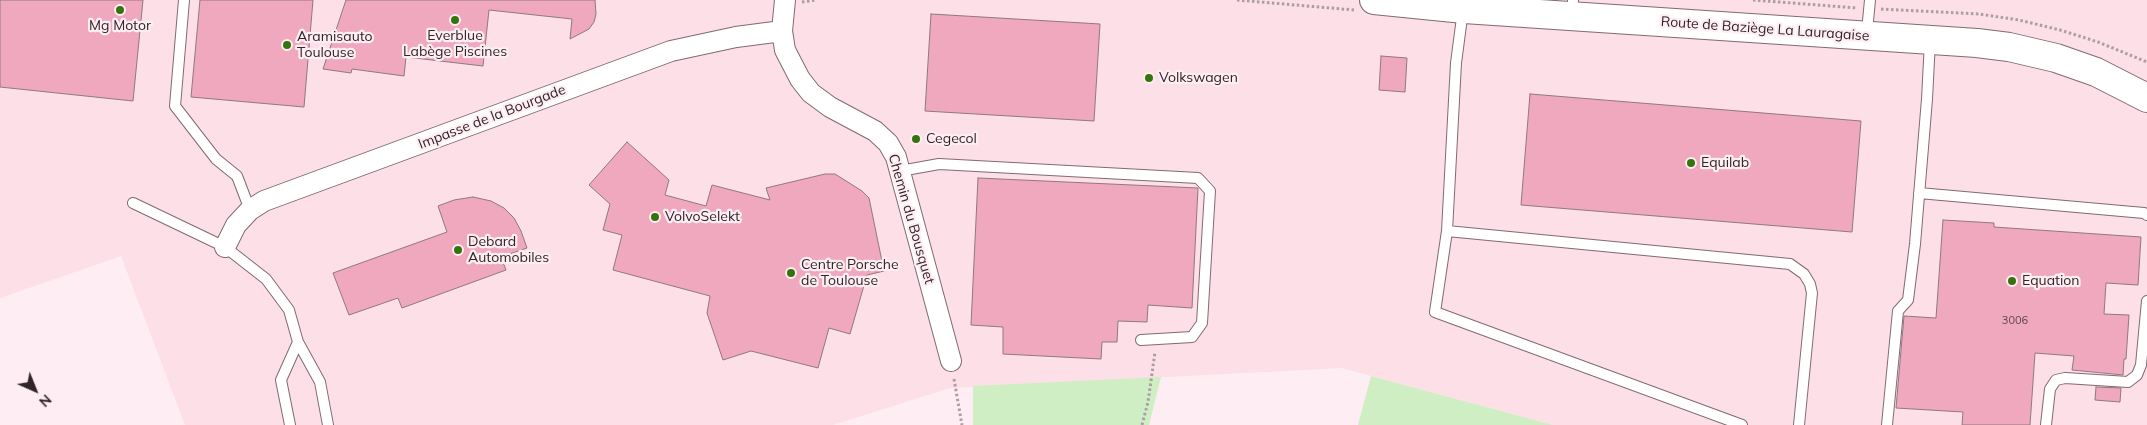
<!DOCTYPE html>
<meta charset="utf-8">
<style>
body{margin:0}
#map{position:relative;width:2147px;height:425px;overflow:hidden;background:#feedf2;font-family:Mulish,sans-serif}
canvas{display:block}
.north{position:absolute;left:10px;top:365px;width:50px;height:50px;-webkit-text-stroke:4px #feedf2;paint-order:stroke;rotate:136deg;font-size:14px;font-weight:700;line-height:20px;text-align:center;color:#2f2528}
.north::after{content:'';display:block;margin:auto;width:18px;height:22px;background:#2f2528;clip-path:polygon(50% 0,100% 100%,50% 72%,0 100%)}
</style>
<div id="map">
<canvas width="2147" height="425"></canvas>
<div class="north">N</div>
</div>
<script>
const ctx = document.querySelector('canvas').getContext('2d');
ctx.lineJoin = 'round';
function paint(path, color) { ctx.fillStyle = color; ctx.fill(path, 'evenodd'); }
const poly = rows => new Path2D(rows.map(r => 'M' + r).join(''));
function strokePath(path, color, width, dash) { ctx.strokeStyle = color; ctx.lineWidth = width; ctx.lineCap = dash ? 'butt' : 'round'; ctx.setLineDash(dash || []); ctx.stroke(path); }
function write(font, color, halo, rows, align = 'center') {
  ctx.font = font + ' Mulish,sans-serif'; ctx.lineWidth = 4.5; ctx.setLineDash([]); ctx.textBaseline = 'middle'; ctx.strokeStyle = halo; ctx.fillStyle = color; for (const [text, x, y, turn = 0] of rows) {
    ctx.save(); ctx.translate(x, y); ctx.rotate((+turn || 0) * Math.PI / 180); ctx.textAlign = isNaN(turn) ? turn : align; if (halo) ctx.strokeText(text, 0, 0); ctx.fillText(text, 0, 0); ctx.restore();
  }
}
const built = poly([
 [0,0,2147,0,2147,425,1553,425,1342,368,950,388,833,425,185,425,121,256,0,298]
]);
const green = poly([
 [1371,376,1553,425,1358,425],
 [1161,377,1149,425,973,425,973,386]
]);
const building = poly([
 [0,0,143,0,133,101,0,87,0,0],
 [200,0,313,0,304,107,191,97,200,0],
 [346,0,595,0,596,14,594,22,589,29,570,39,572,19,489,10,483,66,406,57,404,76,352,69,351,73,323,69,346,0],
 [931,14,1100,24,1094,121,925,111,931,14],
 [1381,56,1407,58,1405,92,1379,90,1381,56],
 [1530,94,1861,121,1852,232,1521,205,1530,94],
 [627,142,669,180,665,195,706,206,712,185,770,200,766,188,825,174,835,174,862,191,869,198,884,271,867,275,850,334,829,328,818,368,751,351,723,360,707,313,710,296,613,270,622,235,603,230,610,204,589,185,627,142],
 [978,178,1198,188,1192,308,1148,305,1147,322,1118,321,1117,342,1102,342,1101,359,1003,354,1003,327,971,325,978,178],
 [473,197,491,201,504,208,514,218,521,231,527,248,501,257,506,270,402,308,398,298,349,315,333,273,447,232,438,206,454,200,473,197],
 [1943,220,1994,223,1994,227,2141,237,2138,285,2106,283,2104,314,2129,315,2126,359,2124,359,2123,375,2072,370,2074,356,2035,353,2030,425,1962,425,1963,412,1896,408,1904,316,1936,318,1943,220],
 [2096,387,2121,388,2120,402,2095,400,2096,387]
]);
const path = poly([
 [1237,0,1354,10],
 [1753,0,1857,8],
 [802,2,816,0],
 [1881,9,1979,14,2019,20,2060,30,2098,42,2147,62],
 [954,379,962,425],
 [1142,425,1148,402,1155,352]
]);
const lane = poly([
 [184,0,175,106,216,159,237,176,250,210],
 [1573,1,1573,0],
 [1463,10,1456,63,1447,231,1435,312,1742,425],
 [1868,21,1870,0],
 [900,171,939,164,1198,178,1210,191,1202,323,1192,337,1141,340],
 [1919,193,2144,213,2147,215],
 [133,203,225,247,266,279,289,310,298,342,320,382,328,425],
 [1447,231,1790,264,1804,274,1810,284,1812,293,1799,425],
 [290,425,281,380,298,342],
 [1887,425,1898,311,1908,300,1915,244,1927,99,1930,41],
 [2046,425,2050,389,2056,380,2065,378,2128,382,2137,375,2141,365,2147,301]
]);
const street = poly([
 [785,0,782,31,785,50,800,79,811,93,830,107,875,131,888,143,896,157,951,361],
 [225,247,236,225,250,210,264,201,671,51,736,37,782,31]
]);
const secondary = poly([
 [1374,0,1464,9,1977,43,2009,47,2056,58,2096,72,2147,98]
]);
const markers = [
 [120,10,5,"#34730e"],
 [455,20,5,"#34730e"],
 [287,45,5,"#34730e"],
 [1149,78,5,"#34730e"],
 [916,139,5,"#34730e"],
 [1691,163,5,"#34730e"],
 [655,217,5,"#34730e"],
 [458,250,5,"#34730e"],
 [791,273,5,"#34730e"],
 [2012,281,5,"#34730e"]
];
const numberNames = [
 ["3006",2015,321]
];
const poiNames = [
 ["Mg Motor",120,26,"center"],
 ["Everblue",455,36,"center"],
 ["Labège Piscines",455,52,"center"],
 ["Aramisauto",297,37],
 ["Toulouse",297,53],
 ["Volkswagen",1159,78],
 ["Cegecol",926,139],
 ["Equilab",1701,163],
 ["VolvoSelekt",665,217],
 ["Debard",468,242],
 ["Automobiles",468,258],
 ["Centre Porsche",801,265],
 ["de Toulouse",801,281],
 ["Equation",2022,281]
];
const streetNames = [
 ["Route de Baziège La Lauragaise",1765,29,4],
 ["Impasse de la Bourgade",492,117,-21],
 ["Chemin du Bousquet",911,219,74]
];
paint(built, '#fcdfe7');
paint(green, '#cfeec4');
paint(building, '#efa8bd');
strokePath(building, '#917980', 1);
strokePath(lane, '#826a71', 12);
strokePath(street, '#826a71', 22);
strokePath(secondary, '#826a71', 30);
strokePath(path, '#ac9ea2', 3, [2.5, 2.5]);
strokePath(lane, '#fff', 10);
strokePath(street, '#fff', 20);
strokePath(secondary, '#fff', 28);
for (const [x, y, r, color] of markers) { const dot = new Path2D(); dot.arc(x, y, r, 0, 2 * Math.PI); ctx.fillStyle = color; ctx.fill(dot); strokePath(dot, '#feedf2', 2); }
write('11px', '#5f464d', null, numberNames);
write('14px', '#2f2528', '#feedf2', poiNames, 'left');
write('14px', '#2f2528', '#feedf2', streetNames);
</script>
